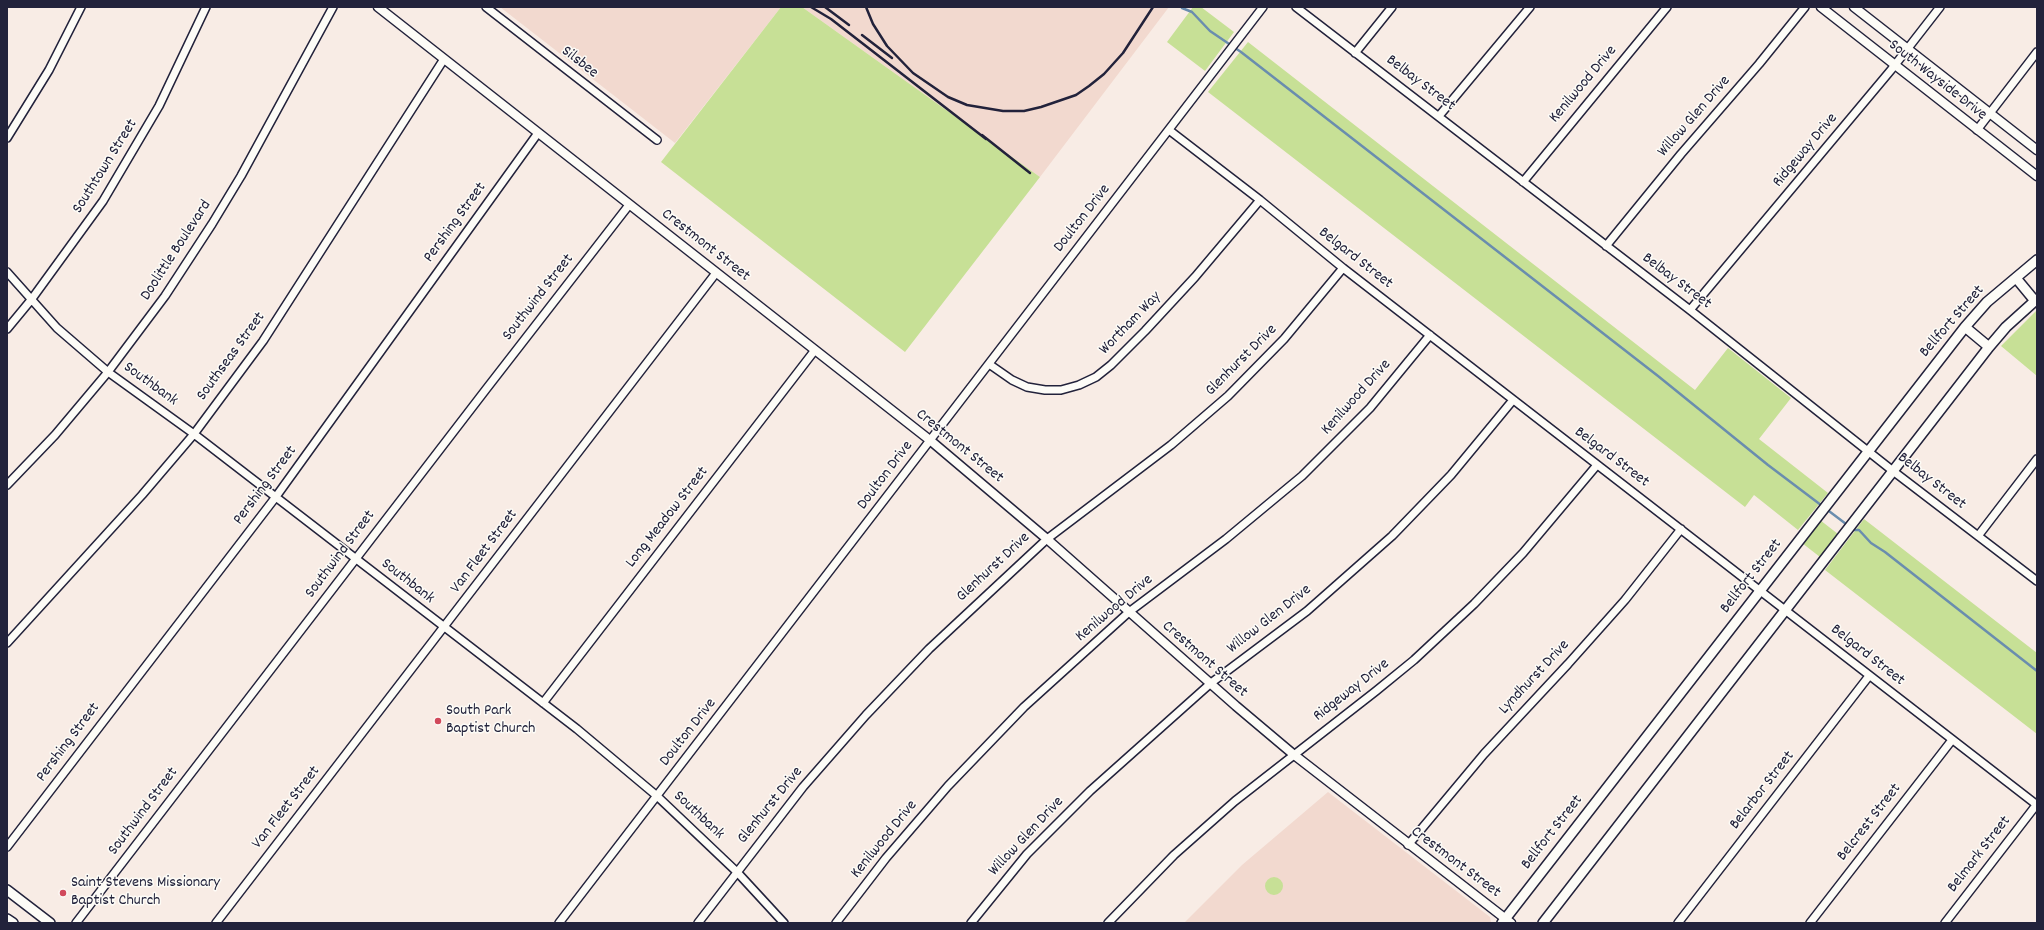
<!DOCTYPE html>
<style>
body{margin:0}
#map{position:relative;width:2044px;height:930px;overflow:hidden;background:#f8ece5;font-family:Dekko,sans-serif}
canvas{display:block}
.frame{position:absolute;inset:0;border:8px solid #22223b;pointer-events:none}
</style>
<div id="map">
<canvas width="2044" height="930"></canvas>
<div class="frame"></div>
</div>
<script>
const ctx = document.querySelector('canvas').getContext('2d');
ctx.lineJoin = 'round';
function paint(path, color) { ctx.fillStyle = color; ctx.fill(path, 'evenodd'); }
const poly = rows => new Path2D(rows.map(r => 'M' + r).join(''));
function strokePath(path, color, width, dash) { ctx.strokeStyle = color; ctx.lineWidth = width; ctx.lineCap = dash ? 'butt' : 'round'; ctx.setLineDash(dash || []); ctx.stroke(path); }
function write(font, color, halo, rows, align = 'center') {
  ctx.font = font + ' Dekko,sans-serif'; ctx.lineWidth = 3; ctx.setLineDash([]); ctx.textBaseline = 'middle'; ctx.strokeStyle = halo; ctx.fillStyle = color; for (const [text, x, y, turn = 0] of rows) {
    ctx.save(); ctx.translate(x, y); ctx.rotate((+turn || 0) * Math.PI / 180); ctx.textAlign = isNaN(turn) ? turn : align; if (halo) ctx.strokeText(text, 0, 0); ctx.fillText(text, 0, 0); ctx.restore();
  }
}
const built = poly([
 [500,7,781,7,675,143],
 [802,7,1169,7,1040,177],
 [1328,792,1490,917,1491,923,1184,923,1242,865]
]);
const green = poly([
 [781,7,802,7,1040,177,905,352,661,162],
 [1193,7,1201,7,1234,32,1205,71,1167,42],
 [1248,42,1695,390,1728,348,1791,398,1759,439,1828,493,1798,530,1754,495,1745,507,1208,92],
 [2037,310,2037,376,2001,346],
 [1864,519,2037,653,2037,734,1825,570],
 [1820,520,1838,534,1820,557,1802,543],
 '1265 886a9 9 0 1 1 18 0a9 9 0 1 1-18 0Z'
]);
const stream = poly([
 [1182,8,1192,12,1210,31,1241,52,1658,376,1768,465,1854,530,1859,530,1871,543,1885,552,2037,671]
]);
const minor = poly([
 [486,7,657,140],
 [1296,7,1690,310,1893,471,2037,581],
 [1355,53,1392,7],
 [1439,116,1530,7],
 [1169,130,1260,200,1343,268,2037,805],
 [1977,130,2037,52],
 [7,138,49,70,81,7],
 [1523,182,1667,7],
 [1606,246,1681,154,1759,64,1805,7],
 [7,272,57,328,108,372,194,434,577,729,657,796,737,872,784,923],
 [1690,310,1891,70,1940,7],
 [7,329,31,300,103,201,159,106,206,7],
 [989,364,1012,380,1027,387,1045,390,1061,390,1079,385,1096,377,1111,365,1145,331,1195,277,1260,200],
 [7,485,55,435,108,372,165,296,212,224,241,176,333,7],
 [1978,536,2037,459],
 [7,643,142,495,194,434,263,341,444,59],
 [543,703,815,350],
 [1408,845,1484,754,1568,664,1625,600,1681,529],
 [7,847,275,498,538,133],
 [76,923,487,388,629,205],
 [216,923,716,273],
 [559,923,1263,7],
 [698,923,803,787,866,715,929,649,1047,539,1171,445,1228,396,1284,339,1343,268],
 [836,923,886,858,948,786,1024,707,1129,612,1226,539,1302,476,1370,408,1430,335],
 [971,923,1027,854,1090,791,1211,683,1307,611,1392,536,1451,475,1513,400],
 [1108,923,1174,855,1235,801,1376,691,1414,660,1474,604,1523,553,1597,465],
 [1678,923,1869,676],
 [1810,923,1952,740],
 [1945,923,2037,804]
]);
const tertiary = poly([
 [378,7,931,441,1047,539,1236,706,1293,754,1511,923],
 [1821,7,2037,176],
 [1854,7,2037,150]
]);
const secondary = poly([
 [2016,278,2035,301],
 [1965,327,1989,347],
 [7,890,50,923],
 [7,919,13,923],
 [1502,923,1965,327,1987,302,2037,260],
 [1543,923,1989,347,2006,327,2037,299]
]);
const rail = poly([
 [811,7,831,19,986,139],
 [825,7,849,25],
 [866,7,873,24,887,46,913,73,948,97,967,105,1003,111,1024,111,1041,107,1076,95,1089,86,1104,74,1123,53,1153,7],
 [862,35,892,58],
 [982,135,1030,173]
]);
const markers = [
 [438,721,4,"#d1495b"],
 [63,893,4,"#d1495b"]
];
const streetNames = [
 ["Silsbee",579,63,38],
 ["South Wayside Drive",1937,81,38],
 ["Belbay Street",1420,84,37],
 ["Kenilwood Drive",1584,85,-50],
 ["Willow Glen Drive",1695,117,-49],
 ["Ridgeway Drive",1806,151,-50],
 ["Southtown Street",106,167,-58],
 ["Doulton Drive",1083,219,-52],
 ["Pershing Street",456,223,-54],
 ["Crestmont Street",705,246,38],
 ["Doolittle Boulevard",177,251,-57],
 ["Belgard Street",1355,259,38],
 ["Belbay Street",1676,282,37],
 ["Southwind Street",539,298,-52],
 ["Bellfort Street",1953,322,-49],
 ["Wortham Way",1131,324,-46],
 ["Southseas Street",232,357,-54],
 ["Glenhurst Drive",1242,361,-45],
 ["Southbank",150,385,36],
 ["Kenilwood Drive",1357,398,-48],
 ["Crestmont Street",959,447,39],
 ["Belgard Street",1611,458,37],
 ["Doulton Drive",886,476,-53],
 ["Belbay Street",1931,482,38],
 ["Pershing Street",266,486,-53],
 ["Long Meadow Street",668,518,-52],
 ["Van Fleet Street",485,552,-53],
 ["Southwind Street",341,555,-53],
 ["Glenhurst Drive",994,568,-43],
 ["Bellfort Street",1752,577,-52],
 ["Southbank",407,582,38],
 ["Kenilwood Drive",1115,609,-40],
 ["Willow Glen Drive",1270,620,-38],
 ["Belgard Street",1867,656,38],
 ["Crestmont Street",1204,660,41],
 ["Lyndhurst Drive",1535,678,-47],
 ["Ridgeway Drive",1352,691,-38],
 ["Doulton Drive",689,733,-52],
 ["Pershing Street",69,743,-53],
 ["Belarbor Street",1763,791,-52],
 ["Glenhurst Drive",771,806,-51],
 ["Van Fleet Street",287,808,-52],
 ["Southwind Street",144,812,-53],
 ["Southbank",698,816,43],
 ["Belcrest Street",1870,823,-52],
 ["Bellfort Street",1553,833,-52],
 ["Willow Glen Drive",1027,837,-47],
 ["Kenilwood Drive",885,840,-51],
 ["Belmark Street",1980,855,-52],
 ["Crestmont Street",1455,863,37]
];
const poiNames = [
 ["South Park",446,712],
 ["Baptist Church",446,730],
 ["Saint Stevens Missionary",71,884],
 ["Baptist Church",71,902]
];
paint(built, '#f2d9cf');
paint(green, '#c7e096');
strokePath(stream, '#6a8dae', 2.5);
strokePath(minor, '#22223b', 10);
strokePath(tertiary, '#22223b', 11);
strokePath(secondary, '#22223b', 12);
strokePath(minor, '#fdfcf7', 7);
strokePath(tertiary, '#fdfcf7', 8);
strokePath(secondary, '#fdfcf7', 9);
strokePath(rail, '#22223b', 2.5);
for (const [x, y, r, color] of markers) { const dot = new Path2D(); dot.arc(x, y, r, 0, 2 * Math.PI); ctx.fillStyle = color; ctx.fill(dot); strokePath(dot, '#fdfcf7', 1.5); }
write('16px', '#22223b', '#fdfcf7', streetNames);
write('16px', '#22223b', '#fdfcf7', poiNames, 'left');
</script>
